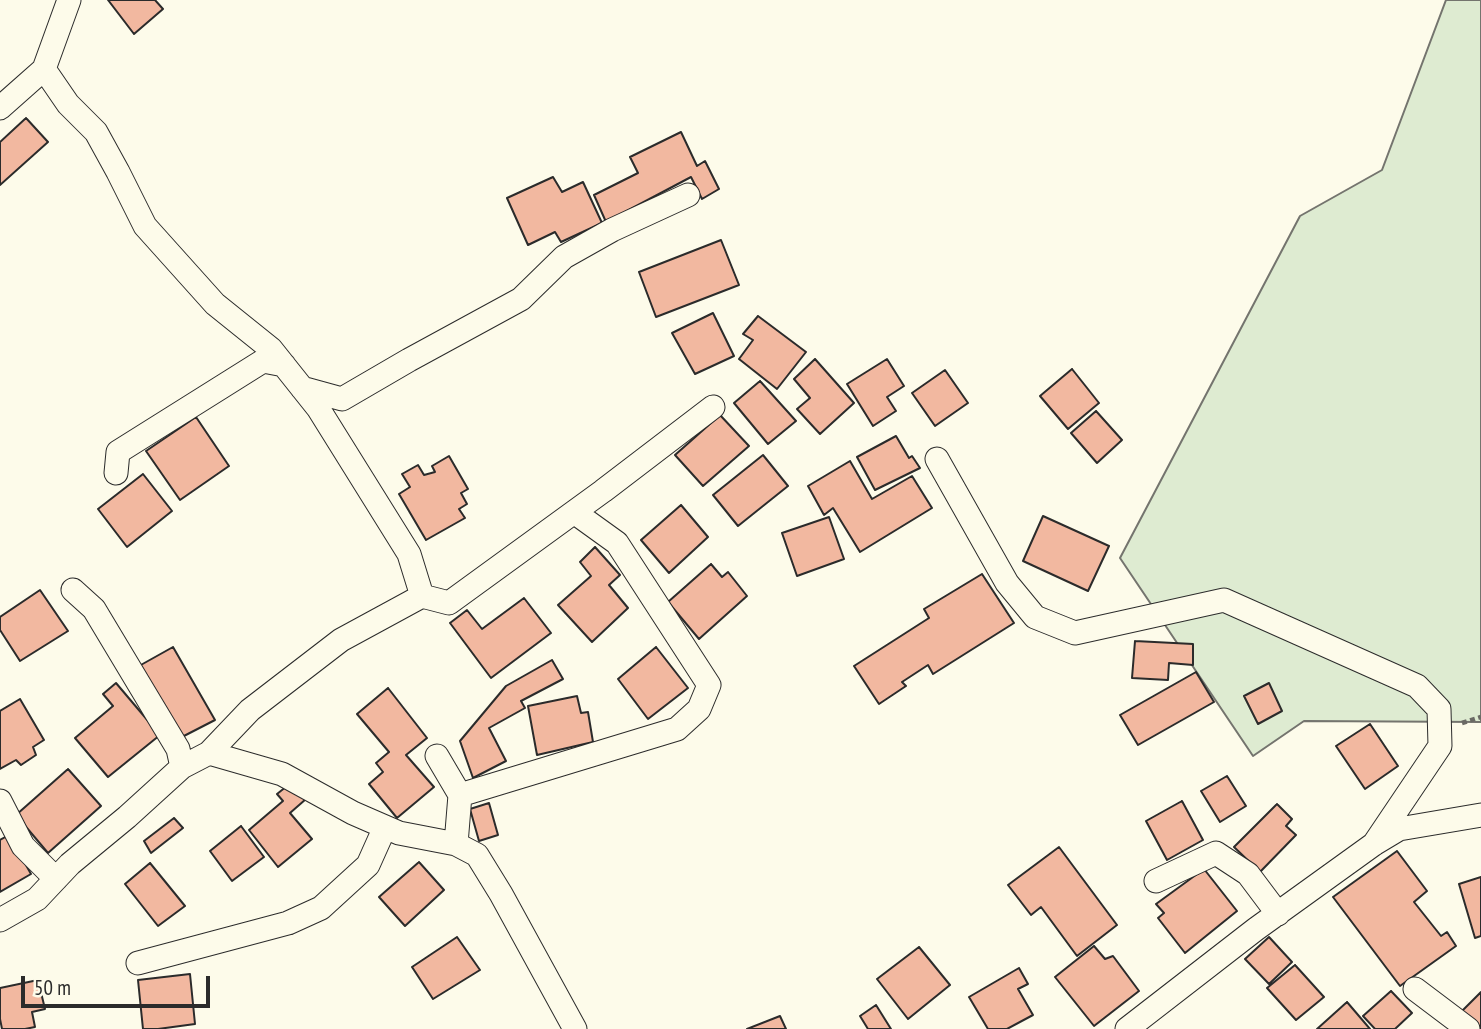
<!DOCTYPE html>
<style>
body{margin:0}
#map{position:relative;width:1481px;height:1029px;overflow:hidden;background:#fdfbea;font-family:"PT Sans Narrow",sans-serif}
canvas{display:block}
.scale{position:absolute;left:21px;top:976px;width:189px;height:32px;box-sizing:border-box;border:4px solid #2b2b2b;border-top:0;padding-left:9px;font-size:21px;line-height:24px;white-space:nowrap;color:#2b2b2b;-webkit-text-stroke:5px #fdfbea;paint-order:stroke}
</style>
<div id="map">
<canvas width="1481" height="1029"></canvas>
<div class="scale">50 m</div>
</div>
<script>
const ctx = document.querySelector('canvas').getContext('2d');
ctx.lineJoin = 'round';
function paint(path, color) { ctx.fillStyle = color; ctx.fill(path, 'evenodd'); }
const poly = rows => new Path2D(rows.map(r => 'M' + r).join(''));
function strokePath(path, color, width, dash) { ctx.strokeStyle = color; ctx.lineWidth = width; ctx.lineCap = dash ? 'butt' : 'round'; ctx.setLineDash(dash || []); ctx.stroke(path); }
const green = poly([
 [1446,0,1481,0,1481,722,1304,721,1253,756,1120,558,1300,216,1382,170,1446,0]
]);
const building = poly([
 [108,0,155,0,163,9,134,34,108,0],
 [26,118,48,142,0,185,0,142,26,118],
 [681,132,697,166,705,161,719,189,702,199,691,177,606,222,594,195,638,173,630,157,681,132],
 [553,177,562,192,583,182,602,223,561,242,555,232,528,245,507,198,553,177],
 [721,240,739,285,656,317,639,272,721,240],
 [713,313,734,356,695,374,672,333,713,313],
 [758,316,806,352,777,389,739,359,753,340,743,334,758,316],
 [815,359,854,403,820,434,797,409,810,398,794,379,815,359],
 [887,359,904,386,887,397,896,411,873,426,847,384,887,359],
 [1072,369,1099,403,1068,429,1040,396,1072,369],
 [945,370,968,403,935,426,912,393,945,370],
 [760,381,796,421,768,444,734,403,760,381],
 [1096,411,1122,440,1097,463,1071,433,1096,411],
 [720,415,749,446,703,486,675,455,720,415],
 [196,417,229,466,180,500,146,451,196,417],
 [896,436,909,458,912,456,920,468,875,490,857,457,896,436],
 [763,455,788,486,738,526,713,495,763,455],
 [449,456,468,489,461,493,467,504,459,509,465,518,426,540,399,494,410,487,402,474,418,465,424,475,435,472,432,466,449,456],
 [850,461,872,499,912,476,932,508,860,552,833,508,824,515,808,486,850,461],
 [143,474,172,511,127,547,98,509,143,474],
 [681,505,708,537,669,573,641,540,681,505],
 [1043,516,1109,546,1088,591,1023,561,1043,516],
 [829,517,844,559,797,576,782,533,829,517],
 [595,547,620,575,609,585,628,608,592,642,558,605,591,576,580,562,595,547],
 [711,564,722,577,728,572,747,596,699,639,668,602,711,564],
 [982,574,1014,623,933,674,928,665,902,682,906,686,879,704,854,666,929,618,924,609,982,574],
 [40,590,68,631,20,661,0,630,0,617,40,590],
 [524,598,551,633,491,678,450,623,467,610,482,629,524,598],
 [1135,641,1193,644,1193,665,1169,663,1168,680,1132,678,1135,641],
 [173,647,215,720,180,738,139,666,173,647],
 [656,647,688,688,648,719,618,679,656,647],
 [552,660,563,679,521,701,525,708,489,728,506,761,473,778,460,741,506,686,552,660],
 [1196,672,1214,702,1138,745,1120,715,1196,672],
 [116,683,160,735,108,777,75,738,113,706,103,694,116,683],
 [1269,683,1282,711,1258,724,1244,696,1269,683],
 [388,688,427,738,406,755,434,787,397,818,369,784,383,772,376,763,389,752,357,714,388,688],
 [577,696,581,713,588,712,593,742,537,755,528,706,577,696],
 [20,699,44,740,33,747,36,755,21,765,16,760,0,769,0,711,20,699],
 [1370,724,1398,766,1365,789,1336,746,1370,724],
 [68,769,101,806,48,853,16,815,68,769],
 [1227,776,1246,806,1220,822,1201,791,1227,776],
 [292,782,306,799,290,813,312,839,278,867,249,830,283,801,277,794,292,782],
 [1182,801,1203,840,1167,860,1146,821,1182,801],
 [489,803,498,835,479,841,470,809,489,803],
 [1277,804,1292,819,1286,826,1296,835,1260,872,1234,847,1277,804],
 [174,818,183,828,151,853,144,841,174,818],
 [241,826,264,857,232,881,210,851,241,826],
 [9,835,31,874,0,892,0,840,9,835],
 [1059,847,1117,925,1077,956,1041,907,1031,915,1008,885,1059,847],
 [1397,851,1427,891,1414,902,1441,936,1447,932,1456,946,1400,986,1333,897,1397,851],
 [419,862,444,890,405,926,379,897,419,862],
 [150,863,185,906,158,926,125,884,150,863],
 [1204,869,1237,911,1185,953,1158,918,1164,913,1156,904,1204,869],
 [1481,877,1481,936,1475,938,1459,884,1481,877],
 [457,937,480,970,433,999,412,967,457,937],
 [1269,937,1292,962,1269,984,1245,959,1269,937],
 [1094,946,1105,959,1113,956,1139,991,1094,1026,1055,977,1094,946],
 [919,947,950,985,908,1019,877,979,919,947],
 [1295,965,1324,997,1296,1020,1267,988,1295,965],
 [1019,968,1028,984,1018,989,1033,1015,1007,1029,988,1029,969,997,1019,968],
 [190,974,195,1024,158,1029,143,1029,138,980,190,974],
 [38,980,45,1009,32,1012,35,1027,25,1029,2,1029,0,1019,0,988,38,980],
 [1391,991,1412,1013,1395,1029,1375,1029,1363,1016,1391,991],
 [1481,992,1481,1029,1479,1029,1462,1011,1481,992],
 [1347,1002,1370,1029,1317,1029,1347,1002],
 [876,1005,891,1029,868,1029,860,1016,876,1005],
 [780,1016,786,1029,747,1029,780,1016]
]);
const path = poly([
 [1462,723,1481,717]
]);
const street = poly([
 [44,69,68,104,96,132,118,172,145,226,215,304,271,349,318,408,409,554,422,596],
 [0,108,44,69,69,0],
 [302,388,342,399,409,360,521,299,564,257,612,230,688,195],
 [937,459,1007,583,1035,617,1075,633,1224,600,1417,686,1439,709,1440,746,1374,844],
 [116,473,118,452,263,361,284,365],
 [73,590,94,609,178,749,182,767],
 [209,753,250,710,341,640,422,596,449,603,603,491,713,407],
 [437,756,460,795,456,844],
 [460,795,677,729,699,709,709,685,617,543,574,512],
 [0,801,23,846,56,879],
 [1156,881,1216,853,1248,874,1278,914],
 [0,920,37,899,70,864,127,817,182,767,209,753,282,774,353,813,399,833,456,844,477,855,501,894,575,1029],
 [138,963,288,923,321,908,368,865,385,827],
 [1415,989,1468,1029],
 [1127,1029,1256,929,1374,844,1399,829,1481,815]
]);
paint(green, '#deebd1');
strokePath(green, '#74746e', 2);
paint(building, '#f2b8a0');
strokePath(building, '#2b2b2b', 2);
strokePath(street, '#2b2b2b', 25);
strokePath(path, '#6a6964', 4.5, [5, 3.5]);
strokePath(street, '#fdfbea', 23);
</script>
